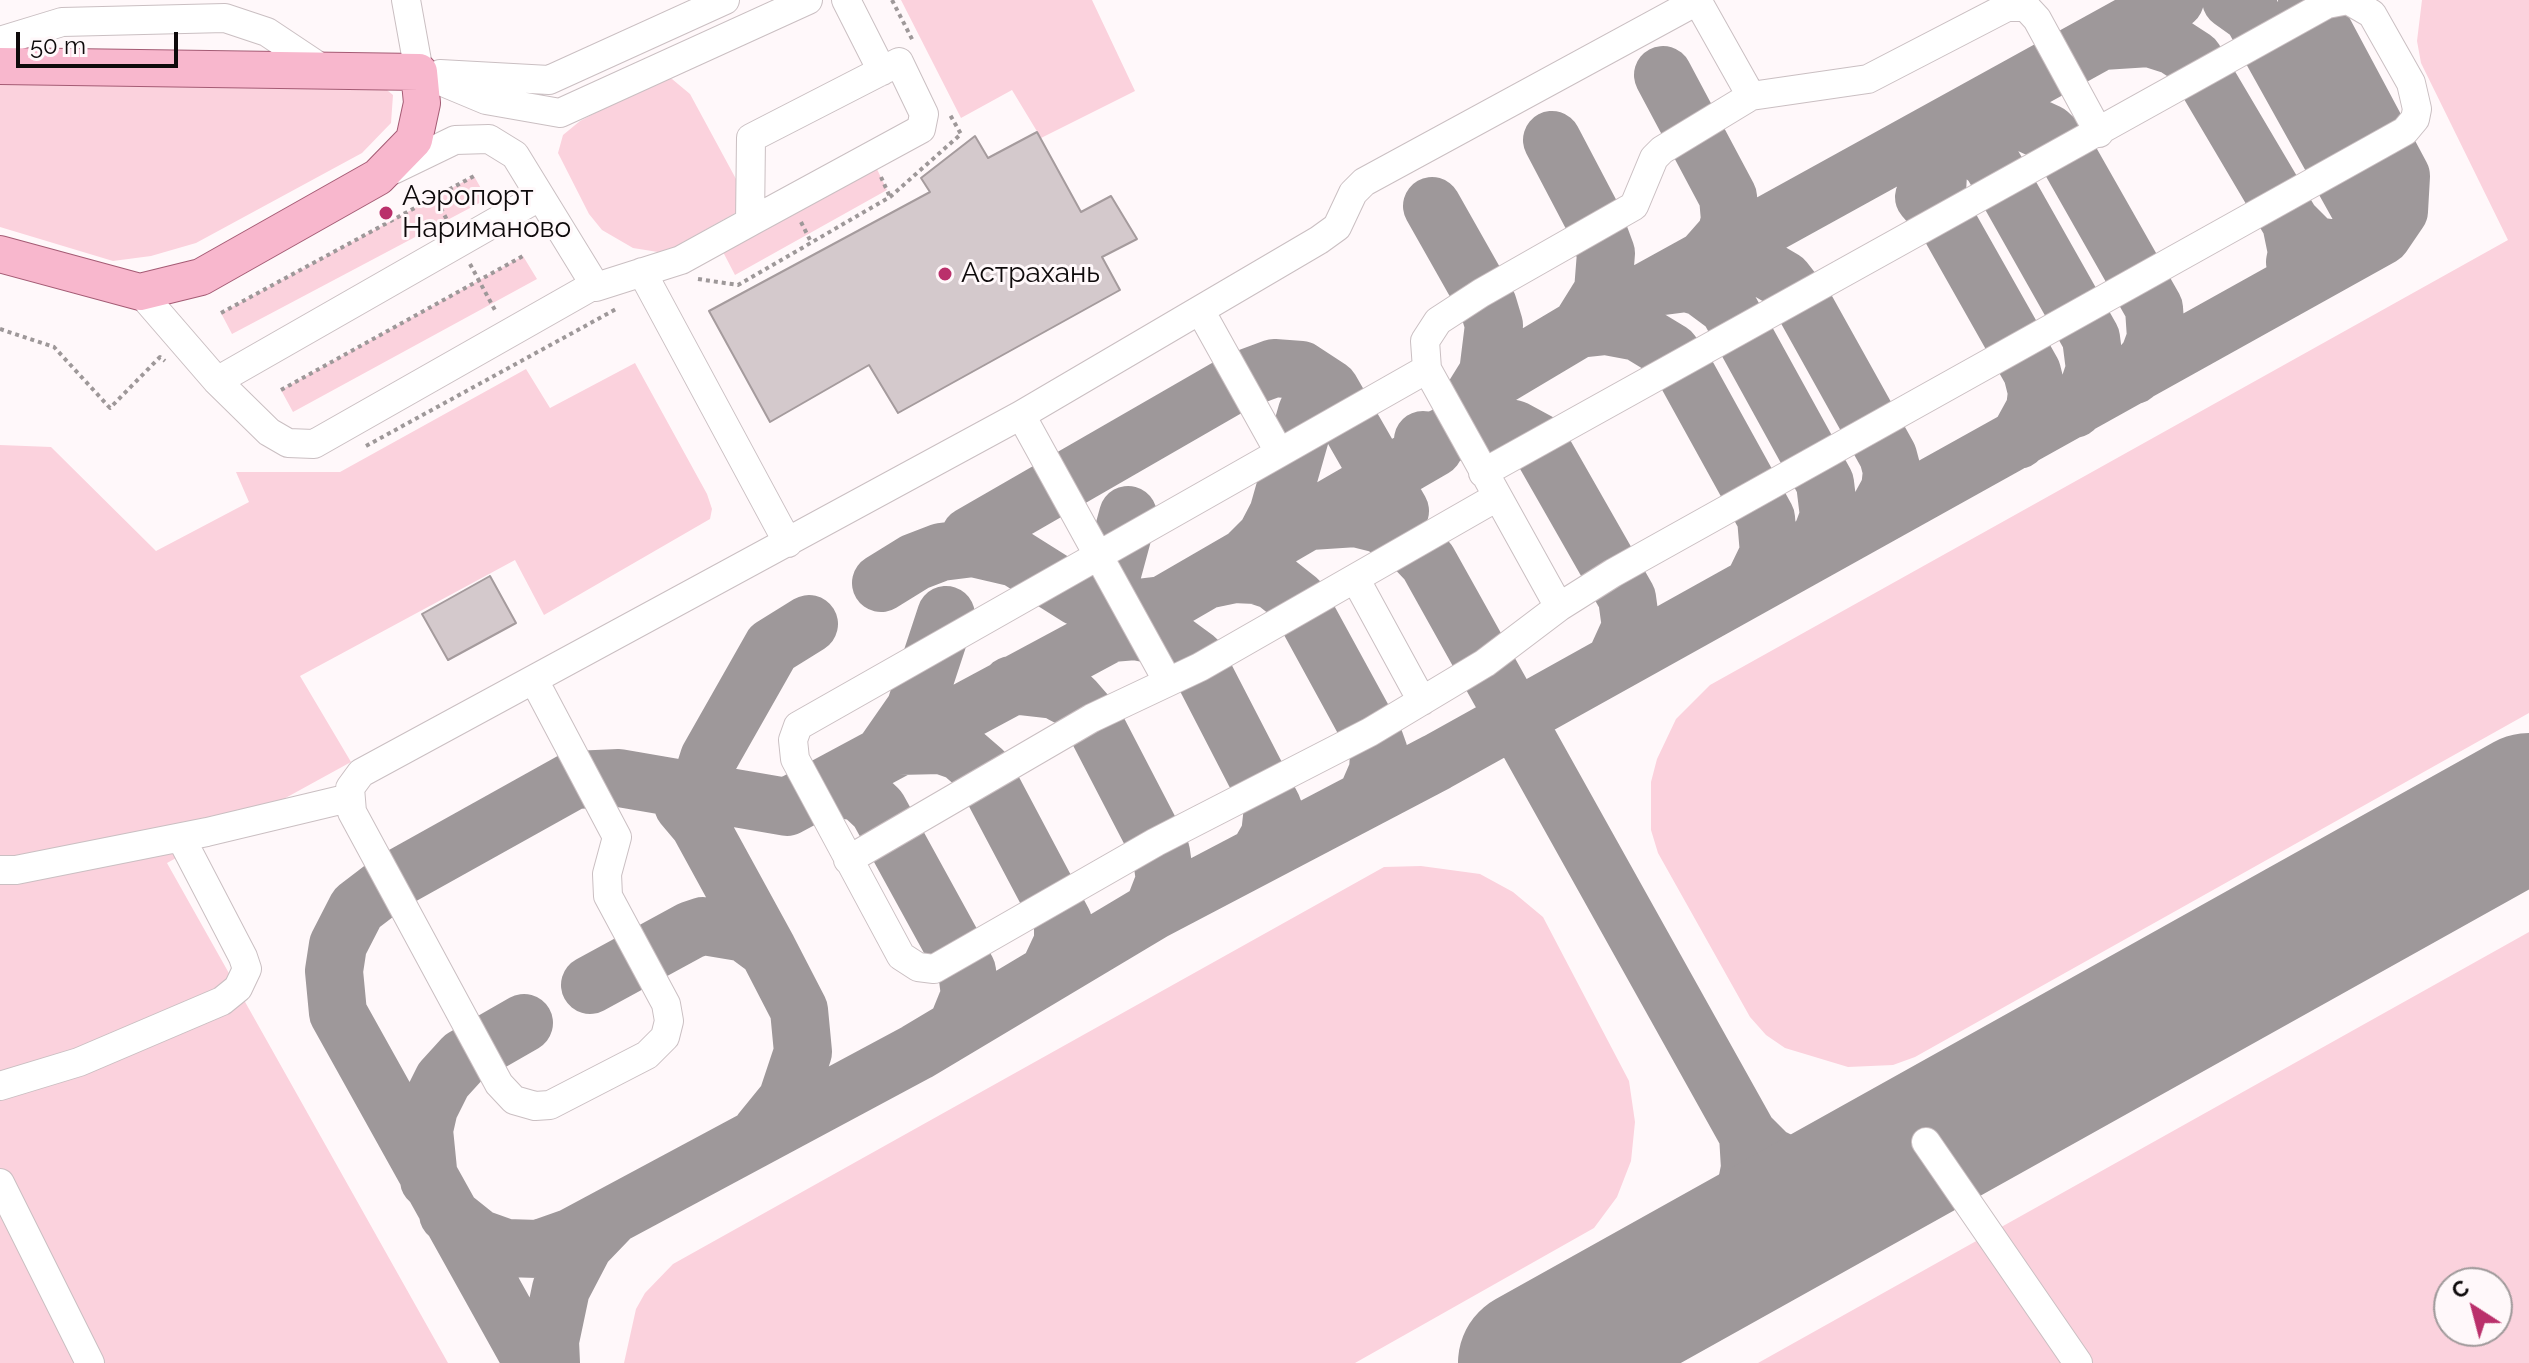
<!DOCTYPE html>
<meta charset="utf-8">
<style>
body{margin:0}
#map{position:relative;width:2529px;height:1363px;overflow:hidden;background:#fff8fa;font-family:Raleway,sans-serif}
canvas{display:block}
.north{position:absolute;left:2433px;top:1267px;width:80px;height:80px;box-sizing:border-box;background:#fff8fa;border:2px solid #9f999a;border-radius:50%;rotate:324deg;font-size:22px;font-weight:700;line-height:32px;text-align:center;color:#0e0a0b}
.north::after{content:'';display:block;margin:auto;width:28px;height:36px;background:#ba306b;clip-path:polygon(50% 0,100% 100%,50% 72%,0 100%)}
.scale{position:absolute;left:16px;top:32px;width:162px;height:36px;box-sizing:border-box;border:4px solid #0e0a0b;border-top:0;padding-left:10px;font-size:24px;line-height:28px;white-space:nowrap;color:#0e0a0b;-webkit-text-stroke:6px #fff8fa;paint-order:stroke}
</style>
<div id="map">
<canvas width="2529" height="1363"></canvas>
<div class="north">С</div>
<div class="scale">50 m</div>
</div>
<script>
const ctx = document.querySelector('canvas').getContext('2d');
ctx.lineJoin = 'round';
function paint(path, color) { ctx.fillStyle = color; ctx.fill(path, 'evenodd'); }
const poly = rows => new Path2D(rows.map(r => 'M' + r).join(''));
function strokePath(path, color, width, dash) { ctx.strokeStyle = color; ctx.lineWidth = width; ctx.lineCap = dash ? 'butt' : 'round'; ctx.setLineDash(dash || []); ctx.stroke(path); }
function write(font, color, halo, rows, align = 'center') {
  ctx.font = font + ' Raleway,sans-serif'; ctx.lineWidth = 6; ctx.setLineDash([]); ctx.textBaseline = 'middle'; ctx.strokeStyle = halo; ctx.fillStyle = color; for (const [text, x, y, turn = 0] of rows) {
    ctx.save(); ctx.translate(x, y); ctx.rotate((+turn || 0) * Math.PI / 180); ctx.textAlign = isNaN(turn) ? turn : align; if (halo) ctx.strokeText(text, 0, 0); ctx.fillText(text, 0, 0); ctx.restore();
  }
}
const green = poly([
 [901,0,1092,0,1135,91,1041,138,1012,90,961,118],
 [2422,0,2529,0,2529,713,1915,1057,1893,1065,1848,1067,1785,1048,1766,1035,1750,1017,1658,853,1651,830,1651,782,1657,759,1676,719,1710,685,2508,240,2421,63,2417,41],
 [662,78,672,79,690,94,742,190,737,212,664,253,633,248,602,230,589,214,558,153,563,135,580,121],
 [0,80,376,81,393,95,391,123,362,153,196,243,151,256,113,261,0,227],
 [875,165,887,190,735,275,722,250],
 [474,176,487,199,232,334,221,313],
 [523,256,537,279,293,412,281,390],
 [635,363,707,494,712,509,710,519,544,615,515,560,300,676,351,762,167,863,448,1363,0,1363,0,445,51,447,156,551,249,502,236,472,340,472,526,369,550,408],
 [1421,866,1480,874,1513,892,1543,917,1629,1081,1635,1122,1631,1161,1617,1197,1594,1228,1355,1363,624,1363,636,1309,645,1293,673,1264,1384,867],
 [2529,932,2529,1363,1758,1363],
 [2449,1283,2497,1283,2497,1331,2449,1331]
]);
const taxiway = poly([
 [2231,0,2252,15,2364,216,2355,251,2314,246,2291,223],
 [2102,41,2149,38,2174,46,2194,59,2291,223,2297,252,2295,262],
 [1663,75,1728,197,1730,220,1726,235,1704,260],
 [1552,140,1593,218,1606,253,1603,291,1580,328],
 [1921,141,1950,138,1970,144,1991,162,2004,184,2091,338,2095,369,2088,390,2074,409],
 [1924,197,1950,227,2032,372,2037,392,2035,409,2018,440],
 [1432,206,1488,305,1494,325,1488,373,1470,402],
 [1950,227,1937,193,1938,173,1944,148,1967,116,2009,115,2048,133,2062,146,2154,308,2156,338,2149,357,2134,375],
 [1704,260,1739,260,1767,270,1784,280,1805,307,1888,456,1892,471,1890,489,1878,511,1868,522],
 [1655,287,1686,283,1701,287,1728,307,1825,483,1829,516,1822,535,1805,556],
 [1578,329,1606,326,1638,332,1671,352,1687,375,1766,518,1769,553,1754,584],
 [1481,387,1575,331,2175,0],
 [1423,440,1433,442,1463,427,1486,423,1514,429,1538,442,1627,598,1631,627,1616,660],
 [1310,521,1356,518,1380,524,1411,544,1428,562,1748,1135,1750,1168,1741,1213,1719,1249,1680,1280],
 [967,548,970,536,1239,381,1274,368,1301,370,1330,389,1400,511],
 [1248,555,1266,537,1278,514,1307,412],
 [1210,579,1234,574,1256,575,1274,581,1298,600,1374,739,1379,753,1378,771,1368,794],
 [881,583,915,562,941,552,973,548,1016,558,1078,597,1103,606,1121,610,1163,605],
 [1105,600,1128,515],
 [1111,633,1135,631,1166,637,1196,659,1273,808,1270,835,1258,856],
 [1011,685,1055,690,1074,700,1094,723,1161,852,1165,880,1153,911],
 [898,746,941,745,961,752,983,771,1063,922,1063,942,1049,972],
 [883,755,915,709,946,615],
 [825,787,860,792,878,809,967,971,970,995,957,1027],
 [683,805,699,824,768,950],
 [705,835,702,780,709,758,772,647,809,624],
 [590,985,691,930,703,926,745,933,768,950,799,1010,803,1052,787,1100,761,1132],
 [1748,1135,1769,1156,1793,1168,1822,1174,1876,1171],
 [429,1180,424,1130,429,1108,443,1080,463,1058,524,1023],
 [448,1214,478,1238,506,1248,538,1249,572,1237,917,1052,1153,911,1437,762,2382,236,2399,211,2401,176,2307,0],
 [533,1363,338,1013,334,971,338,945,357,908,391,882,574,780,619,778,787,807,1163,605,1434,448],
 [551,1363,550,1341,561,1289,584,1245,609,1219]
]);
const runway = poly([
 [1531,1363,2529,806]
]);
const building = poly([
 [1037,132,1081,212,1111,196,1137,239,1102,257,1120,290,898,413,869,365,770,422,709,311,930,192,921,178,975,136,988,158,1037,132],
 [490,576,516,623,448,660,422,614,490,576]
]);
const path = poly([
 [892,0,913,41],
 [881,177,890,197],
 [435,197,474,176],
 [801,222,811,242],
 [470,264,496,312],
 [698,279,738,285,890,197,961,134,949,113],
 [221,313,435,197,447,220],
 [0,329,54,347,110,408,160,357,165,361],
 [281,390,523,256],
 [366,446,618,308]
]);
const minor = poly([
 [406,0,419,72],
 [846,0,882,71],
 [1697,0,1751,96,1868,79,2007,7,2026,7,2037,19,2099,133],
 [0,41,62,22,225,18,267,32,324,70],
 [419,72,486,100,560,113,808,0],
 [440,74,549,80,725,0],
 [393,170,455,140,489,139,515,155,596,287,681,260,750,222,751,138,899,62,924,114,921,129,750,222],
 [642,272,788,543],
 [140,292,217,381,269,432,288,443,314,444,594,285],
 [1200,310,1279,452],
 [1427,369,798,726,793,740,795,759,901,956,918,967,934,969,1156,842,1370,732,1485,663,1559,607,1613,573,2405,131,2415,119,2417,109,2411,83,2372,14,2348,0,2327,4,1483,473],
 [217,381,539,197],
 [1021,415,1168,682],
 [1356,580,1422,701],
 [1559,607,1427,369,1425,341,1438,321,1481,293,1634,206,1654,158,1662,150,1751,96],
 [534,680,617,837,607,874,608,896,666,1004,669,1021,665,1037,647,1055,550,1105,535,1106,514,1100,499,1084,352,812,350,788,361,773,1021,415,1319,240,1337,227,1353,193,1364,182,1697,1],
 [848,860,1092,718,1200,667,1497,497],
 [0,870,16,870,207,832,349,798],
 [0,1086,79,1062,222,1001,238,988,247,969,243,957,181,838],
 [1926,1142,2078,1363],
 [0,1183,90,1363]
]);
const major = poly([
 [0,66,419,72,422,103,414,140,378,177,201,277,140,292,0,254]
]);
const markers = [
 [386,213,8,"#ba306b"],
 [945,274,8,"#ba306b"]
];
const poiNames = [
 ["Аэропорт",402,197],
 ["Нариманово",402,229],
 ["Астрахань",961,274]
];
paint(green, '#fbd2dd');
strokePath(taxiway, '#9e989a', 58);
strokePath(runway, '#9e989a', 146);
paint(building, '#d4c9cc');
strokePath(building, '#a59b9d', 2);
strokePath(minor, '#cabfc2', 30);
strokePath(major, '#a45b74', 38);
strokePath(path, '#9e9899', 4, [4, 4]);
strokePath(minor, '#fff', 28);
strokePath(major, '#f8b7cd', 36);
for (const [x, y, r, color] of markers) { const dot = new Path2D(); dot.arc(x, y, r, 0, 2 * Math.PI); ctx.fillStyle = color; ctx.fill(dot); strokePath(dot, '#fff8fa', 3); }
write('28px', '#0e0a0b', '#fff8fa', poiNames, 'left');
</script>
